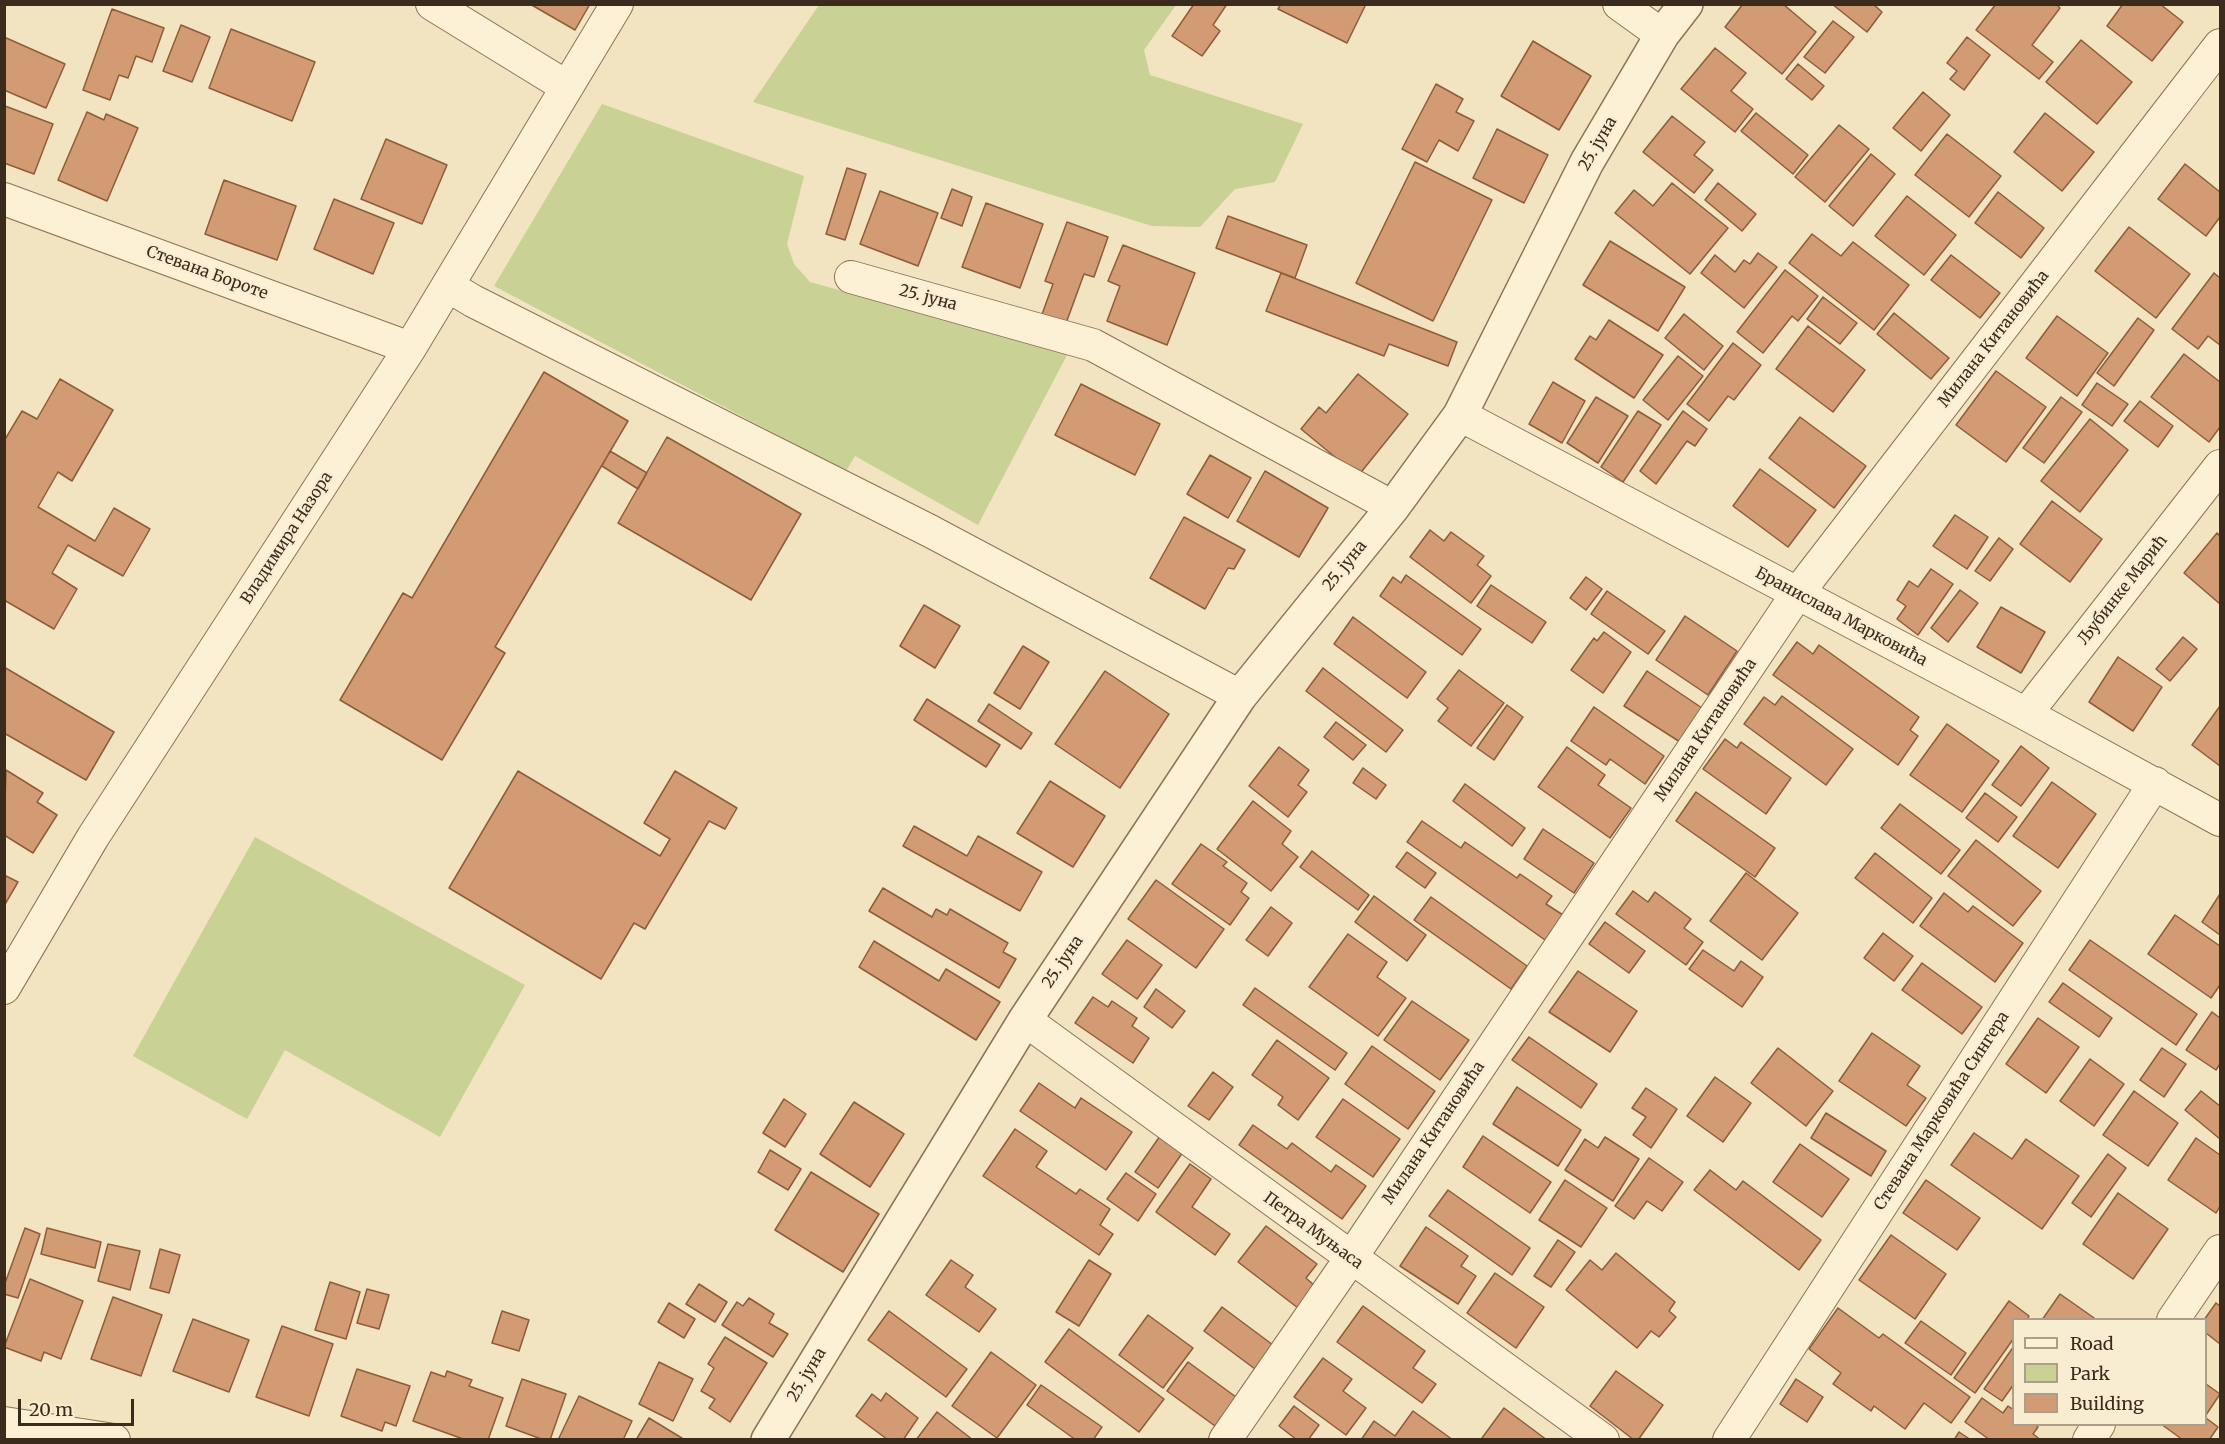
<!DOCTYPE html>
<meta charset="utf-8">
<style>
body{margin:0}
#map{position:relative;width:2225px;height:1444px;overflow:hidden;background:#f2e3c1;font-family:Merriweather,serif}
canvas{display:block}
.frame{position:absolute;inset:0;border:6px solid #3b2b1c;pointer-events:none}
.legend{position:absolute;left:2012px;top:1318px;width:195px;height:108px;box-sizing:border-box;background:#f8edd1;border:2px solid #ac9f89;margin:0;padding:8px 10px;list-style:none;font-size:18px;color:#3b2b1c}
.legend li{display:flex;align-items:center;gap:12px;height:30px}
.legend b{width:30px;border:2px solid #ac9f89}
.scale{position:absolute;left:18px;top:1399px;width:116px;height:27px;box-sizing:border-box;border:3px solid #3b2b1c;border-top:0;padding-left:8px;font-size:18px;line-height:21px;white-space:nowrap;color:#3b2b1c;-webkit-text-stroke:4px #f8edd1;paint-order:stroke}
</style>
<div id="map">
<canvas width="2225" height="1444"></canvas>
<div class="frame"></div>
<ul class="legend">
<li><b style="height:8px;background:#fcf0d5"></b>Road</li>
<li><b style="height:16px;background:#c9d194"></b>Park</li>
<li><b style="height:16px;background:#d39b73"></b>Building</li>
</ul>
<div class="scale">20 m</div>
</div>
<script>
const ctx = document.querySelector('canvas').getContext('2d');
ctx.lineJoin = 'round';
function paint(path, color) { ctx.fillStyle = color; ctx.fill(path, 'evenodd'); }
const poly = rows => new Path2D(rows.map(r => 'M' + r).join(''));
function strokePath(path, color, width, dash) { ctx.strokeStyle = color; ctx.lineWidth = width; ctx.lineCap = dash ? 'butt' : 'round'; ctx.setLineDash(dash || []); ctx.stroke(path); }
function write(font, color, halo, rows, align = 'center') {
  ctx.font = font + ' Merriweather,serif'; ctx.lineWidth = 4.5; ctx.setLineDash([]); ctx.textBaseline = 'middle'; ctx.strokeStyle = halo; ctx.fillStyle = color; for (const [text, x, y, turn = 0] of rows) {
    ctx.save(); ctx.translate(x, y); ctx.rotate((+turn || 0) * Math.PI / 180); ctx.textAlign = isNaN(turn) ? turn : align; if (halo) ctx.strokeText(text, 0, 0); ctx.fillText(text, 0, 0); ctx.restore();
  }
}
const green = poly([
 [1176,5,1144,50,1150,75,1303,124,1275,182,1235,189,1200,227,1152,226,753,102,819,5],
 [602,104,804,176,787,244,794,264,810,282,1068,353,978,525,855,456,846,471,494,286],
 [255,837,525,985,440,1137,285,1050,247,1119,133,1056]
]);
const building = poly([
 [530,4,590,4,575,30,530,4],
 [1194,4,1227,4,1213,25,1220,31,1202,56,1172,36,1194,4],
 [1281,4,1366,4,1347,43,1278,9,1281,4],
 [1743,4,1783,4,1816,32,1782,74,1725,27,1743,4],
 [1832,4,1873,4,1882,12,1867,32,1832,4],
 [1996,4,2056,4,2060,8,2032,45,2053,62,2039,79,1976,30,1996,4],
 [2123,4,2160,4,2183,22,2152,61,2107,26,2123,4],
 [112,9,164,28,152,62,136,56,128,78,119,75,110,100,83,90,112,9],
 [1833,21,1854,37,1825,73,1804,57,1833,21],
 [181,25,210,37,192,82,163,71,181,25],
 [231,29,315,62,292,121,209,88,231,29],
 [4,37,65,64,46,108,4,90,4,37],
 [1967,37,1990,55,1964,90,1950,79,1957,71,1947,63,1967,37],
 [2081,40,2132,82,2097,124,2046,82,2081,40],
 [1533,41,1591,76,1559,130,1501,96,1533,41],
 [1715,48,1746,73,1731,91,1753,109,1735,132,1681,89,1715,48],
 [1798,64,1824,86,1812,100,1786,79,1798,64],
 [1436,84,1463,99,1456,112,1474,121,1458,151,1439,140,1427,162,1402,149,1436,84],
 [1923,92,1950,115,1921,151,1893,128,1923,92],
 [5,106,53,124,34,174,4,163,5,106],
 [87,112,104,120,106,114,138,128,107,201,58,180,87,112],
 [1756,113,1808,155,1793,174,1741,131,1756,113],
 [2045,113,2094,152,2062,191,2014,152,2045,113],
 [1672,116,1705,142,1694,155,1713,170,1694,193,1643,152,1672,116],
 [1839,125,1869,149,1825,202,1795,177,1839,125],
 [1497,129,1548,155,1524,203,1473,178,1497,129],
 [1947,134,2001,176,1969,217,1915,175,1947,134],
 [386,139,447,165,422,224,361,199,386,139],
 [1871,154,1895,174,1853,226,1829,206,1871,154],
 [1415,162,1492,200,1433,321,1356,283,1415,162],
 [2185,164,2220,192,2220,217,2206,236,2158,199,2185,164],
 [847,168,866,174,845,240,826,234,847,168],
 [224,180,296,206,277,260,205,234,224,180],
 [1672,183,1728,228,1690,274,1615,213,1634,190,1653,206,1672,183],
 [1718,183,1756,214,1742,231,1705,200,1718,183],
 [952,189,972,197,962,226,941,218,952,189],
 [880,191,938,213,918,266,860,244,880,191],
 [1998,192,2044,228,2021,258,1975,223,1998,192],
 [1907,196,1956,235,1924,275,1875,236,1907,196],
 [334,199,394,223,373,274,314,249,334,199],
 [986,203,1043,224,1020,288,962,267,986,203],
 [1228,216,1307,245,1295,278,1216,248,1228,216],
 [1067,222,1108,237,1094,277,1084,274,1065,326,1041,317,1053,284,1045,281,1067,222],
 [2129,227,2190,274,2156,318,2095,271,2129,227],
 [1812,234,1841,256,1853,242,1909,285,1874,330,1789,263,1812,234],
 [1610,241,1685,287,1658,331,1583,285,1610,241],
 [1123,245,1195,273,1167,345,1107,321,1120,286,1108,281,1123,245],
 [1758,253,1777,267,1744,308,1701,273,1715,255,1735,272,1744,260,1750,264,1758,253],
 [1951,255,2000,293,1980,318,1931,280,1951,255],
 [1785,270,1818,296,1798,321,1792,316,1763,353,1737,332,1785,270],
 [1281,273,1457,342,1448,366,1389,344,1384,356,1266,311,1281,273],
 [2214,273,2220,278,2220,345,2208,336,2198,349,2172,329,2214,273],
 [1823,297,1857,323,1840,344,1807,319,1823,297],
 [1894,313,1949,358,1931,379,1877,334,1894,313],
 [1684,314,1723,346,1704,370,1665,338,1684,314],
 [2057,316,2108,353,2077,396,2026,358,2057,316],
 [2138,318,2154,330,2114,386,2097,373,2138,318],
 [1609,320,1663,355,1634,398,1575,359,1590,336,1596,340,1609,320],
 [1808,326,1865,370,1833,412,1776,369,1808,326],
 [1733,343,1761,365,1734,400,1728,396,1709,421,1687,404,1733,343],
 [2184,354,2220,382,2220,427,2209,442,2151,397,2184,354],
 [1678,356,1703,376,1668,420,1643,400,1678,356],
 [1996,371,2046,407,2006,462,1956,425,1996,371],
 [544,372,628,421,495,647,505,653,442,760,340,700,403,593,412,598,544,372],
 [1358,374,1408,414,1358,476,1301,429,1319,407,1326,413,1358,374],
 [60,379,113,410,72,481,58,472,38,507,95,541,114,508,150,529,123,576,68,545,52,573,77,589,54,629,4,600,4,441,22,411,37,419,60,379],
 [1553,382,1585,401,1562,443,1529,424,1553,382],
 [2097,383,2128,404,2112,426,2082,405,2097,383],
 [1081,384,1160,424,1135,475,1055,435,1081,384],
 [1596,397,1628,416,1598,463,1567,443,1596,397],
 [2061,397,2082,412,2044,463,2023,448,2061,397],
 [2140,401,2173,426,2158,447,2124,421,2140,401],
 [1638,411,1661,425,1623,482,1601,467,1638,411],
 [1683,411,1707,429,1695,446,1687,441,1656,484,1640,471,1683,411],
 [1800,417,1866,466,1834,508,1769,458,1800,417],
 [2090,419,2128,450,2080,512,2041,481,2090,419],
 [667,437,801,514,751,600,618,523,667,437],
 [610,451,647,473,638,489,602,466,610,451],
 [1210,455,1251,478,1228,518,1187,494,1210,455],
 [1760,469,1816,510,1788,547,1733,506,1760,469],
 [1265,471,1328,508,1299,557,1237,521,1265,471],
 [2052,501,2102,539,2070,582,2020,544,2052,501],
 [1955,515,1988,537,1967,569,1933,546,1955,515],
 [1184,517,1245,550,1234,569,1228,568,1205,609,1150,578,1184,517],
 [1430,530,1444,541,1451,532,1484,556,1477,565,1491,576,1471,603,1410,557,1430,530],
 [2217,533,2220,536,2220,604,2184,573,2217,533],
 [1999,538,2013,549,1990,581,1975,571,1999,538],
 [1931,569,1953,584,1918,635,1897,619,1906,606,1897,600,1909,581,1918,587,1931,569],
 [1406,575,1481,629,1462,655,1380,596,1393,577,1401,583,1406,575],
 [1586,577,1602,589,1586,610,1570,598,1586,577],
 [1491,585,1546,622,1532,643,1477,606,1491,585],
 [1960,590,1978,603,1948,642,1931,628,1960,590],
 [1607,591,1665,631,1648,654,1591,614,1607,591],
 [924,605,960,626,935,668,900,646,924,605],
 [2001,607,2045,632,2021,673,1977,647,2001,607],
 [1685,616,1737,651,1708,695,1656,660,1685,616],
 [1353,617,1426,672,1407,698,1334,644,1353,617],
 [1604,632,1631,652,1603,693,1571,670,1594,638,1597,641,1604,632],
 [2183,637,2197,649,2170,681,2156,669,2183,637],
 [1797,642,1813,654,1819,645,1919,717,1910,730,1918,736,1898,765,1773,675,1797,642],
 [1023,646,1049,662,1020,709,994,693,1023,646],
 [2118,657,2162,687,2133,731,2089,702,2118,657],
 [4,667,114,732,86,780,4,733,4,667],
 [1323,668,1403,730,1386,752,1306,691,1323,668],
 [1459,670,1504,703,1471,746,1438,721,1448,708,1437,699,1459,670],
 [1105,671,1169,714,1120,788,1055,744,1105,671],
 [1647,671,1702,708,1680,742,1624,706,1647,671],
 [1782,696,1853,749,1826,785,1744,724,1764,697,1775,705,1782,696],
 [927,699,1000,745,986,767,914,720,927,699],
 [989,704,1032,733,1021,749,978,721,989,704],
 [1507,705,1523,717,1494,760,1477,748,1507,705],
 [2220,706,2220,766,2192,745,2220,706],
 [1594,707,1664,756,1645,784,1610,759,1606,765,1571,741,1594,707],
 [1336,722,1366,745,1353,760,1324,737,1336,722],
 [1947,724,1999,761,1962,812,1910,775,1947,724],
 [1725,739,1737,748,1741,742,1791,778,1766,814,1703,769,1725,739],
 [2021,746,2049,768,2021,806,1992,785,2021,746],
 [1279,747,1309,770,1298,785,1307,792,1288,817,1249,786,1279,747],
 [1567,747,1605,775,1598,785,1631,808,1610,838,1538,787,1567,747],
 [1363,768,1386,785,1376,799,1353,783,1363,768],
 [6,770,43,793,37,802,57,815,33,853,4,835,6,770],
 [518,771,660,856,670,839,644,823,675,771,737,808,725,829,709,821,645,929,634,923,601,979,449,888,518,771],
 [1050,781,1105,816,1073,867,1017,833,1050,781],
 [2052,782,2096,814,2058,868,2013,836,2052,782],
 [1465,784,1525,828,1512,846,1453,801,1465,784],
 [1696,792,1775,848,1755,877,1676,821,1696,792],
 [1985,793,2017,817,1998,842,1966,818,1985,793],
 [1253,801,1291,831,1282,844,1298,857,1271,891,1217,849,1253,801],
 [1900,804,1960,850,1941,874,1881,828,1900,804],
 [1422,821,1461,848,1465,842,1517,878,1520,874,1552,896,1546,904,1563,915,1545,940,1407,842,1422,821],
 [914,826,967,856,978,836,1042,872,1020,911,903,846,914,826],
 [1543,829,1594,863,1574,893,1524,859,1543,829],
 [1976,840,2041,891,2013,926,1948,876,1976,840],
 [1201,844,1227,862,1223,866,1247,883,1241,892,1249,898,1230,925,1172,884,1201,844],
 [1312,851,1369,895,1358,910,1300,867,1312,851],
 [1407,852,1436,873,1425,888,1396,867,1407,852],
 [1875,853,1932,898,1913,923,1855,878,1875,853],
 [1746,873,1798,913,1762,960,1710,921,1746,873],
 [4,875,18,882,4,906,4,875],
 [1156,880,1224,929,1196,968,1128,919,1156,880],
 [883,888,932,917,936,909,947,915,950,909,1008,943,1003,952,1016,959,999,988,869,911,883,888],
 [1633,891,1648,902,1655,892,1691,919,1684,928,1703,942,1686,965,1616,914,1633,891],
 [1944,893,1968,912,1973,906,2023,943,1995,982,1920,926,1944,893],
 [2220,894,2220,935,2202,922,2220,894],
 [1374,896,1426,935,1407,961,1355,922,1374,896],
 [1431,897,1527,966,1511,989,1414,920,1431,897],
 [1271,907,1292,923,1268,956,1246,940,1271,907],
 [2175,915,2220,946,2220,985,2211,998,2148,954,2175,915],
 [1605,922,1645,951,1629,973,1589,944,1605,922],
 [1883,933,1913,956,1894,981,1864,958,1883,933],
 [1348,934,1387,962,1377,977,1406,998,1378,1036,1309,987,1348,934],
 [1127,940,1162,965,1137,999,1102,974,1127,940],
 [2090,940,2197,1014,2176,1045,2069,970,2090,940],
 [874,941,939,981,946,969,1000,1002,976,1040,859,967,874,941],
 [1703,950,1734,971,1741,961,1763,977,1742,1007,1689,969,1703,950],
 [1922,963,1982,1007,1962,1034,1902,990,1922,963],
 [1578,971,1637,1011,1610,1052,1549,1012,1578,971],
 [2063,983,2112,1018,2099,1037,2049,1002,2063,983],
 [1255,988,1347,1053,1335,1070,1243,1005,1255,988],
 [1156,989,1185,1011,1172,1028,1144,1007,1156,989],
 [1093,997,1108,1007,1112,1001,1137,1018,1132,1026,1149,1038,1133,1063,1075,1023,1093,997],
 [1412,1001,1469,1040,1440,1080,1384,1040,1412,1001],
 [2212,1012,2220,1018,2220,1064,2216,1070,2186,1050,2212,1012],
 [2038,1018,2079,1047,2046,1093,2006,1064,2038,1018],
 [1872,1033,1920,1066,1907,1085,1926,1098,1906,1126,1839,1081,1872,1033],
 [1529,1037,1597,1084,1581,1108,1512,1060,1529,1037],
 [1277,1040,1329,1078,1298,1120,1278,1105,1283,1097,1252,1075,1277,1040],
 [1372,1046,1435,1091,1408,1129,1345,1084,1372,1046],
 [1778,1048,1833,1091,1806,1126,1751,1083,1778,1048],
 [2162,1048,2186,1064,2164,1097,2140,1080,2162,1048],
 [2090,1059,2124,1084,2094,1126,2060,1101,2090,1059],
 [1213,1072,1233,1087,1209,1120,1188,1106,1213,1072],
 [1715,1077,1751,1103,1723,1142,1687,1116,1715,1077],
 [1039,1083,1075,1108,1081,1098,1132,1132,1106,1170,1020,1111,1039,1083],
 [1517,1087,1581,1130,1558,1166,1493,1124,1517,1087],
 [1646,1088,1677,1109,1651,1148,1633,1135,1646,1117,1632,1108,1646,1088],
 [2134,1091,2178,1123,2148,1166,2103,1135,2134,1091],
 [2201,1091,2220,1106,2220,1139,2185,1110,2201,1091],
 [784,1099,806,1114,785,1147,763,1133,784,1099],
 [1343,1099,1400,1139,1373,1177,1316,1137,1343,1099],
 [854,1102,904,1134,870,1187,820,1154,854,1102],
 [1826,1113,1886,1151,1871,1176,1811,1138,1826,1113],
 [1253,1125,1287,1149,1292,1143,1331,1172,1336,1165,1366,1186,1342,1219,1239,1145,1253,1125],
 [1015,1129,1047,1151,1036,1167,1076,1194,1080,1189,1110,1209,1100,1225,1113,1234,1099,1255,983,1176,1015,1129],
 [1974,1133,2012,1159,2026,1139,2079,1176,2042,1229,1951,1165,1974,1133],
 [1160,1136,1183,1152,1158,1188,1135,1172,1160,1136],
 [1483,1136,1551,1182,1530,1213,1463,1167,1483,1136],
 [1605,1137,1639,1159,1613,1201,1565,1170,1585,1139,1598,1148,1605,1137],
 [2196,1138,2220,1155,2220,1206,2216,1213,2168,1180,2196,1138],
 [1800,1144,1849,1179,1822,1217,1773,1182,1800,1144],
 [770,1150,801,1169,788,1190,758,1172,770,1150],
 [2108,1154,2126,1168,2091,1217,2072,1203,2108,1154],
 [1649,1158,1683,1182,1662,1211,1647,1201,1634,1219,1615,1206,1649,1158],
 [1190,1164,1211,1179,1192,1207,1230,1234,1215,1255,1156,1212,1190,1164],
 [1710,1170,1736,1190,1743,1181,1821,1240,1799,1270,1694,1190,1710,1170],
 [811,1172,879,1214,843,1272,775,1230,811,1172],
 [1126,1173,1156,1194,1138,1221,1107,1199,1126,1173],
 [1565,1180,1607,1208,1581,1247,1539,1220,1565,1180],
 [1926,1180,1980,1218,1957,1250,1903,1213,1926,1180],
 [1448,1190,1530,1248,1512,1275,1429,1216,1448,1190],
 [2118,1193,2168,1229,2133,1279,2083,1244,2118,1193],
 [1266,1226,1317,1264,1306,1278,1315,1286,1298,1308,1238,1262,1266,1226],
 [1426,1227,1468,1256,1461,1266,1476,1276,1458,1304,1400,1266,1426,1227],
 [25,1228,40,1234,18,1298,4,1294,4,1286,25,1228],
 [47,1228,101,1242,95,1268,41,1254,47,1228],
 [1891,1235,1946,1274,1915,1319,1859,1280,1891,1235],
 [1558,1240,1575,1252,1551,1287,1534,1276,1558,1240],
 [108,1244,140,1251,130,1290,98,1281,108,1244],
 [160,1249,180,1255,169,1293,150,1288,160,1249],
 [1616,1253,1675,1302,1669,1311,1676,1317,1659,1337,1651,1331,1637,1348,1566,1290,1590,1260,1602,1270,1616,1253],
 [951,1260,973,1275,965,1287,996,1309,979,1332,926,1295,951,1260],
 [1089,1260,1111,1274,1079,1326,1056,1312,1089,1260],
 [1495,1273,1544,1307,1516,1348,1467,1313,1495,1273],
 [30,1279,83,1301,61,1359,44,1352,41,1361,4,1347,30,1279],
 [330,1282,360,1292,346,1339,315,1330,330,1282],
 [699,1284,727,1302,715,1322,686,1304,699,1284],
 [367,1289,389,1295,379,1329,357,1323,367,1289],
 [2060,1294,2097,1320,2042,1320,2060,1294],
 [113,1297,162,1315,141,1376,91,1359,113,1297],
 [749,1298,774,1314,769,1323,788,1334,773,1357,722,1325,737,1302,743,1306,749,1298],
 [2009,1301,2029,1316,2027,1320,2014,1320,2014,1338,1975,1393,1954,1378,2009,1301],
 [669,1303,695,1319,684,1338,658,1322,669,1303],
 [2216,1303,2220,1306,2220,1344,2206,1333,2206,1320,2204,1320,2216,1303],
 [1363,1306,1425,1351,1413,1368,1436,1384,1422,1403,1337,1342,1363,1306],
 [1222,1307,1273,1345,1255,1369,1204,1331,1222,1307],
 [1838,1308,1879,1338,1883,1334,1970,1397,1951,1423,1924,1403,1905,1429,1874,1406,1871,1411,1833,1384,1841,1373,1809,1349,1838,1308],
 [502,1311,529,1320,519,1351,492,1343,502,1311],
 [889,1311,967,1369,946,1397,868,1340,889,1311],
 [1148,1315,1193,1348,1163,1388,1119,1355,1148,1315],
 [193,1319,249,1340,229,1392,173,1371,193,1319],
 [1921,1321,1966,1353,1951,1375,1905,1343,1921,1321],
 [282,1326,333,1344,309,1416,256,1397,282,1326],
 [1069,1329,1164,1399,1139,1432,1045,1362,1069,1329],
 [725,1337,767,1363,730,1422,709,1408,715,1399,701,1391,714,1368,708,1364,725,1337],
 [2014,1346,2014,1384,2002,1401,1984,1389,2014,1346],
 [991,1352,1036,1385,997,1438,952,1406,991,1352],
 [1323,1358,1352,1379,1343,1391,1366,1408,1346,1435,1294,1397,1323,1358],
 [659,1362,693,1379,673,1421,639,1404,659,1362],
 [1188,1362,1236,1397,1215,1426,1167,1391,1188,1362],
 [357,1369,410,1386,396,1426,385,1422,382,1431,341,1416,357,1369],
 [447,1371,472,1380,469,1386,503,1398,488,1440,466,1440,413,1421,431,1372,445,1377,447,1371],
 [1616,1371,1663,1405,1638,1440,1634,1440,1590,1406,1616,1371],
 [522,1379,566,1394,550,1440,544,1440,506,1426,522,1379],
 [1796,1379,1823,1397,1807,1422,1780,1404,1796,1379],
 [2206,1384,2220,1394,2206,1415,2206,1384],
 [1041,1385,1102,1427,1093,1440,1076,1440,1027,1405,1041,1385],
 [886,1393,918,1418,903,1440,888,1440,856,1416,872,1394,881,1401,886,1393],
 [579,1396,632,1421,623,1440,558,1440,579,1396],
 [1982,1398,2003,1413,2008,1406,2014,1410,2014,1424,2035,1424,2038,1427,2033,1434,2041,1440,1990,1440,1965,1422,1982,1398],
 [1294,1406,1319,1425,1308,1440,1297,1440,1279,1426,1294,1406],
 [1504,1408,1547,1440,1484,1440,1482,1438,1504,1408],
 [1413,1411,1453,1440,1361,1440,1374,1421,1395,1436,1413,1411],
 [937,1412,973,1440,916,1440,937,1412],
 [649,1418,685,1440,636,1440,649,1418],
 [2206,1418,2218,1427,2209,1440,2183,1440,2161,1424,2206,1424,2206,1418],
 [1959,1432,1971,1440,1954,1440,1959,1432]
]);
const minor = poly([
 [432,4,567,87],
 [1619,4,1662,35],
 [4,199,410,348],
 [851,277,1093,345,1393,507],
 [448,286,473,301,930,531,1240,696],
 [1460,415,2026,714,2220,820],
 [2026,714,2220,466],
 [4,988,93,837,410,348,617,4],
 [1025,1020,1603,1440],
 [2173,1320,2220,1251],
 [4,1423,114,1440],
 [1225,1440,1351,1258,1797,594,2220,45],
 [1729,1440,2155,783],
 [2089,1440,2099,1424]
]);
const tertiary = poly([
 [768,1440,1025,1020,1240,696,1393,507,1460,415,1587,162,1662,35,1686,4]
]);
const streetNames = [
 ["25. јуна",1598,144,-60],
 ["Стевана Бороте",207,273,20],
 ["25. јуна",928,298,15],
 ["Милана Китановића",1994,339,-52],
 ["Владимира Назора",287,538,-57],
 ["25. јуна",1345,566,-51],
 ["Љубинке Марић",2123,590,-52],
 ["Бранислава Марковића",1841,617,28],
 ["Милана Китановића",1706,730,-56],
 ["25. јуна",1063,962,-56],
 ["Стевана Марковића Сингера",1942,1111,-57],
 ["Милана Китановића",1434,1133,-56],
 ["Петра Муњаса",1313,1231,36],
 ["25. јуна",807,1375,-59]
];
paint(green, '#c9d194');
paint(building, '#d39b73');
strokePath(building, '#8e5c3a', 1.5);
strokePath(minor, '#8d7357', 34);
strokePath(tertiary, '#8d7357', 36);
strokePath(minor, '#fcf0d5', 32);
strokePath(tertiary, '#fcf0d5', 33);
write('16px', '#3b2b1c', '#f8edd1', streetNames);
</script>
